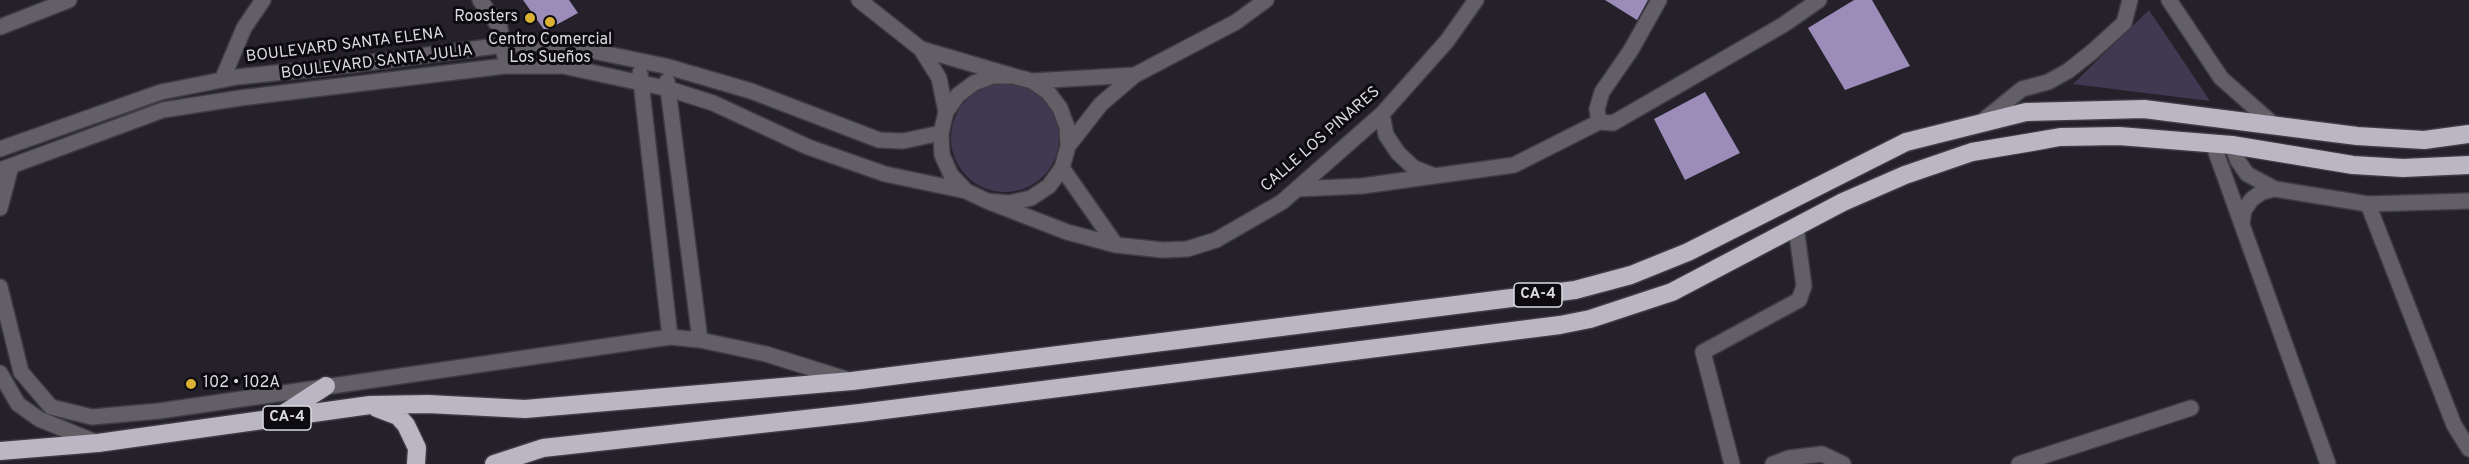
<!DOCTYPE html>
<meta charset="utf-8">
<style>
body{margin:0}
canvas{display:block;background:#24212b}
</style>
<canvas width="2469" height="464"></canvas>
<script>
const ctx = document.querySelector('canvas').getContext('2d');
ctx.lineJoin = 'round';
function paint(path, color) { ctx.fillStyle = color; ctx.fill(path, 'evenodd'); }
const poly = rows => new Path2D(rows.map(r => 'M' + r).join(''));
function strokePath(path, color, width, dash) { ctx.strokeStyle = color; ctx.lineWidth = width; ctx.lineCap = dash ? 'butt' : 'round'; ctx.setLineDash(dash || []); ctx.stroke(path); }
function write(font, color, halo, rows, align = 'center') {
  ctx.font = font + ' Overpass,sans-serif'; ctx.lineWidth = 6; ctx.setLineDash([]); ctx.textBaseline = 'middle'; ctx.strokeStyle = halo; ctx.fillStyle = color; for (const [text, x, y, turn = 0] of rows) {
    ctx.save(); ctx.translate(x, y); ctx.rotate((+turn || 0) * Math.PI / 180); ctx.textAlign = isNaN(turn) ? turn : align; if (halo) ctx.strokeText(text, 0, 0); ctx.fillText(text, 0, 0); ctx.restore();
  }
}
const green = poly([
 [2149,10,2210,101,2073,84],
 '951 138a54 54 0 1 1 108 0a54 54 0 1 1-108 0Z'
]);
const building = poly([
 [523,0,569,0,578,13,545,31],
 [1605,0,1648,0,1637,20],
 [1854,0,1872,0,1910,66,1845,90,1808,28],
 [1705,92,1740,153,1685,180,1654,119]
]);
const minor = poly([
 [480,0,500,28,504,54],
 [859,0,921,49,939,78,946,112],
 [2169,0,2221,78,2273,124],
 [0,27,69,0],
 [921,49,1013,76,1032,81,1048,92,1060,108,1067,127,1068,146,1062,168,1049,186,1031,198,1009,203,987,201,966,191,951,175,942,155,941,133,946,112,958,95,974,83,993,76,1013,76],
 [640,73,670,337],
 [222,80,244,28,263,0],
 [667,81,700,340],
 [1032,81,1135,75],
 [1382,114,1386,135,1398,153,1414,168,1435,176],
 [1599,122,1597,109,1602,92,1631,50,1659,0],
 [1980,123,2022,89,2048,82,2068,71,2092,52,2124,23,2130,0],
 [2213,144,2328,464],
 [2232,145,2238,161,2247,174,2275,189,2368,204,2469,201],
 [1068,146,1101,104,1135,75,1236,22,1266,0],
 [0,149,161,92,237,77,350,65,504,45,554,43,665,66,751,91,879,140,903,141,941,133],
 [1062,168,1116,245],
 [0,170,163,110,240,98,505,66,563,66,669,89,713,103,808,147,885,174,966,191],
 [1297,189,1362,186,1514,165,1599,122,1613,123,1783,25,1819,0],
 [987,201,1067,232,1116,245,1163,250,1187,249,1216,240,1282,202,1382,114,1447,41,1476,0],
 [2368,204,2454,425,2469,449],
 [0,208,11,166],
 [2242,223,2244,210,2252,199,2262,192,2275,189],
 [0,287,21,372,51,407,92,417,159,411,670,337,700,340,766,354,849,380],
 [0,373,18,404,39,419,98,443],
 [1732,464,1703,352,1799,300,1804,286,1796,227],
 [1773,464,1789,458,1822,454,1843,464],
 [2019,464,2191,408]
]);
const highway = poly([
 [377,408,398,416,406,425,417,448,416,464],
 [280,416,326,386],
 [0,451,98,443,370,405,428,404,525,409,852,381,1575,290,1631,275,1688,252,1906,142,2026,112,2144,109,2357,136,2424,140,2469,134],
 [494,464,543,448,860,413,1560,325,1590,319,1672,292,1843,202,1905,175,1972,152,2032,142,2060,137,2119,136,2232,145,2353,165,2403,168,2469,165]
]);
const markers = [
 [530,18,6,"#dbb333"],
 [550,22,6,"#dbb333"],
 [191,384,6,"#dbb333"]
];
const shields = [
 [1538,295,48],
 [287,418,48]
];
const shieldNames = [
 ["CA-4",1538,295],
 ["CA-4",287,418]
];
const poiNames = [
 ["Roosters",518,18],
 ["Centro Comercial",550,41,"center"],
 ["Los Sueños",550,59,"center"],
 ["102 • 102A",203,384,"left"]
];
const streetNames = [
 ["BOULEVARD SANTA ELENA",345,46,-7],
 ["BOULEVARD SANTA JULIA",377,63,-7],
 ["CALLE LOS PINARES",1321,140,-41]
];
paint(green, '#413851');
paint(building, '#9b8cb9');
strokePath(minor, '#3e3b44', 18);
strokePath(highway, '#3e3b44', 21);
strokePath(minor, '#626066', 15);
strokePath(highway, '#bab6c4', 18);
for (const [x, y, r, color] of markers) { const dot = new Path2D(); dot.arc(x, y, r, 0, 2 * Math.PI); ctx.fillStyle = color; ctx.fill(dot); strokePath(dot, '#0d0b10', 2); }
for (const [x, y, w] of shields) { const box = new Path2D(); box.roundRect(x - w / 2, y - 12, w, 24, 4.5); ctx.fillStyle = '#0d0b10'; ctx.fill(box); strokePath(box, '#dcdae1', 1.5); }
write('bold 15px', '#dcdae1', null, shieldNames);
write('16px', '#dcdae1', '#0d0b10', poiNames, 'right');
write('16px', '#dcdae1', '#0d0b10', streetNames);
</script>
